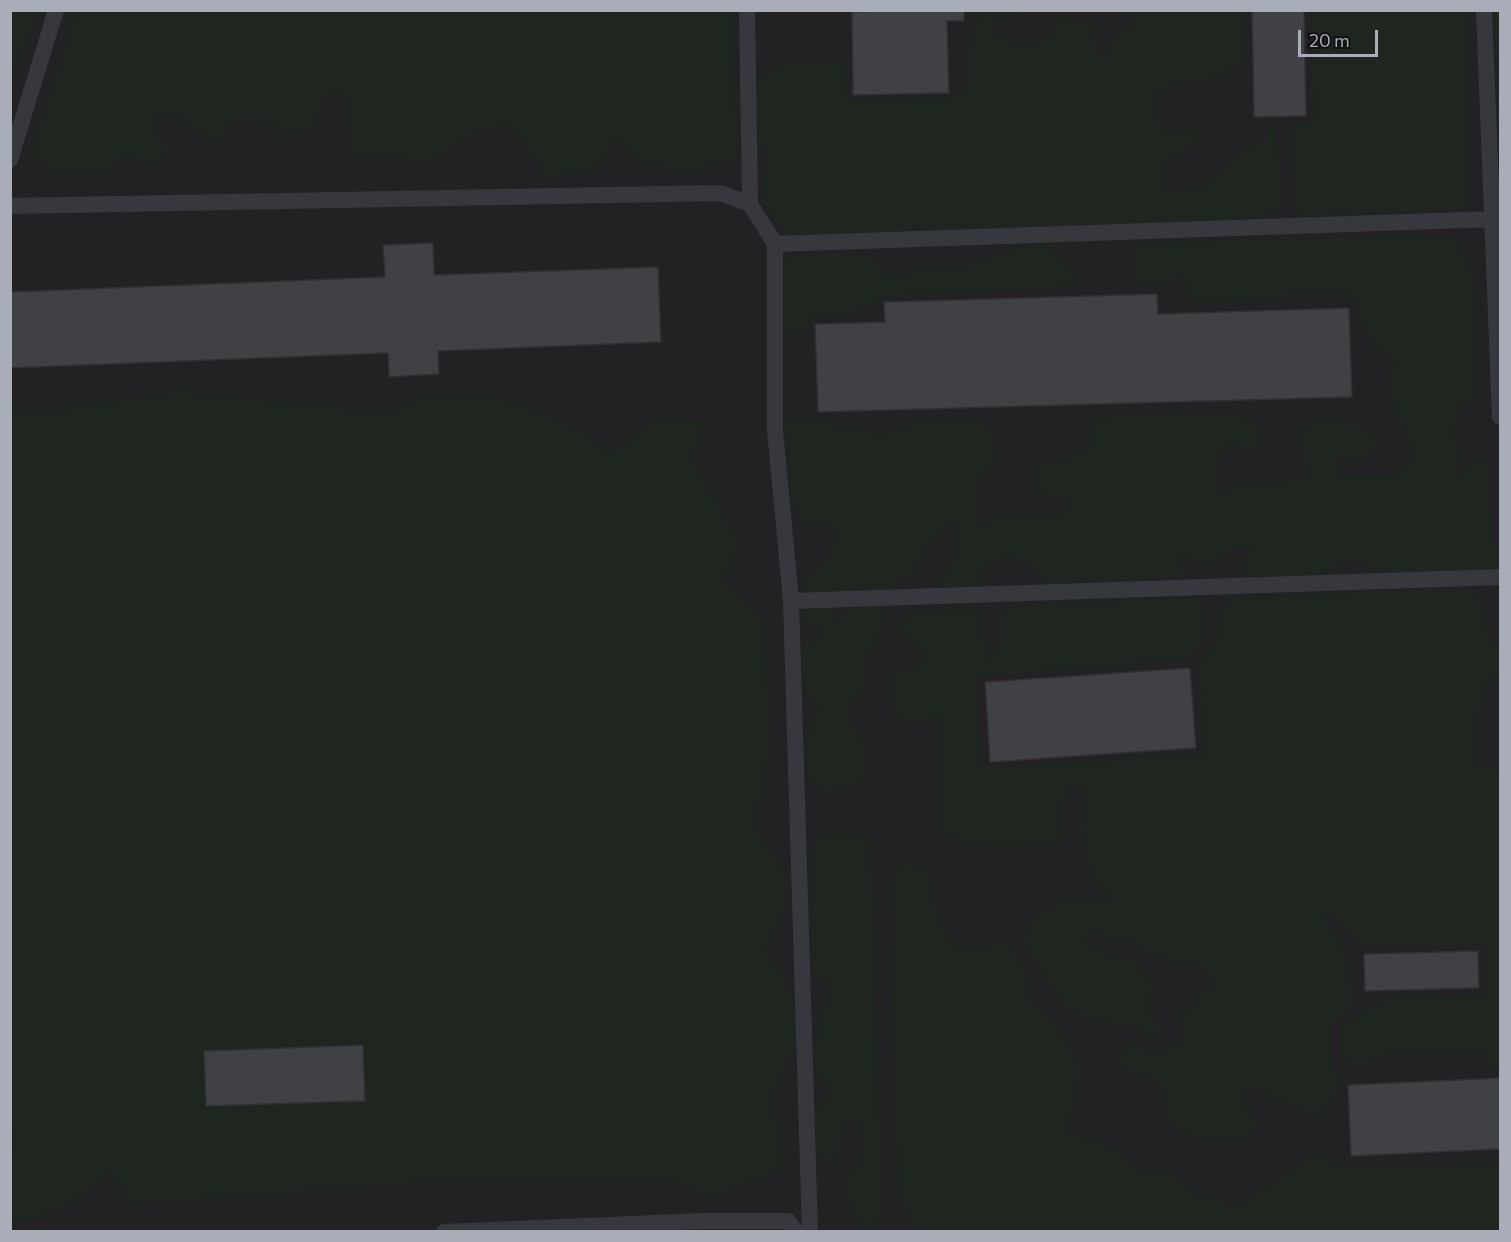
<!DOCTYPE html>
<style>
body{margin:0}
#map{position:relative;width:1511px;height:1242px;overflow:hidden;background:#161618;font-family:Commissioner,sans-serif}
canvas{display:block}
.frame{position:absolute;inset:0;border:12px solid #a8adb8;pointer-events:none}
.scale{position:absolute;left:1298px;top:30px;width:80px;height:27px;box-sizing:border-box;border:3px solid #a8adb8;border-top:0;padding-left:8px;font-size:18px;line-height:21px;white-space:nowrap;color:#a8adb8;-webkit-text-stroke:4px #111113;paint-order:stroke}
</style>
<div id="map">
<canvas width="1511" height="1242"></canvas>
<div class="frame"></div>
<div class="scale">20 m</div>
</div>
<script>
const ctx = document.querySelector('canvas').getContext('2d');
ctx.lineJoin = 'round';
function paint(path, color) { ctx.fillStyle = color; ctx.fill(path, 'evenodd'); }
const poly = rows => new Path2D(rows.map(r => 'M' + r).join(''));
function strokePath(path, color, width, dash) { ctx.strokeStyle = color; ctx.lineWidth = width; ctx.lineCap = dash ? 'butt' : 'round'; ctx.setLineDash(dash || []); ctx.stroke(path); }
const built = poly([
 [11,11,1500,11,1500,1231,11,1231]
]);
const green = poly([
 [11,10,38,11,11,81,10,11],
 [76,11,733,11,736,159,694,171,642,164,616,138,595,169,548,177,525,144,506,125,474,133,428,162,352,151,346,96,327,92,312,127,285,135,266,119,232,119,218,144,181,117,153,116,158,138,172,151,150,166,127,153,104,171,55,172,31,155],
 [976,11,1023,11,992,24,993,39,1033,43,1050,37,1057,16,1094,24,1096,57,1108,57,1112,39,1134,23,1134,11,1243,11,1243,64,1203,83,1183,80,1155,95,1161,133,1201,128,1198,143,1160,163,1164,194,1201,187,1227,169,1246,146,1262,143,1269,128,1278,128,1281,212,1235,221,784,236,762,200,769,152,758,146,758,79,782,64,845,62,847,100,954,98,969,86,969,44,979,23],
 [1311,11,1466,11,1464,140,1467,210,1298,216,1289,125,1314,123],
 [1494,11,1500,11,1500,151],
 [1387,236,1454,237,1477,289,1478,398,1459,406,1454,434,1460,454,1455,482,1475,460,1489,459,1489,496,1498,568,1414,573,1375,571,1354,558,1320,574,1246,577,1241,562,1253,549,1236,548,1205,566,1175,553,1187,578,1047,584,1033,566,1010,555,991,561,981,575,985,588,932,589,956,557,952,539,960,523,954,521,926,549,914,573,899,578,891,591,800,594,807,577,826,560,838,534,830,524,810,526,798,523,790,485,789,461,792,448,787,440,784,423,806,419,880,434,920,423,973,419,990,428,997,463,975,482,975,522,1064,515,1071,497,1050,498,1035,491,1033,469,1059,458,1085,455,1094,431,1094,418,1177,413,1239,416,1261,429,1254,453,1233,442,1215,460,1217,490,1274,484,1306,477,1304,450,1299,432,1318,421,1360,425,1379,441,1362,459,1335,457,1338,476,1397,476,1416,454,1396,415,1388,378,1396,360,1374,345,1358,319,1358,296,1322,291,1256,300,1212,303,1187,299,1184,278,1140,285,1134,268,1137,247,1184,242],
 [1046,242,1059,257,1076,271,1077,285,1030,290,878,296,869,309,813,318,801,334,782,327,782,266,792,256,828,253,871,255,887,276,907,276,927,265,952,270,1023,246],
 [176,391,389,414,426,395,491,395,568,424,612,454,652,422,705,420,692,461,723,513,740,546,722,580,762,618,771,737,754,826,784,869,783,915,765,947,791,991,799,1040,770,1098,784,1167,716,1197,660,1177,494,1177,131,1204,112,1172,70,1204,22,1224,11,1217,10,1153,16,1144,10,1123,11,410,53,411],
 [1420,589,1476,590,1491,645,1500,646,1500,674,1485,683,1477,720,1478,763,1500,772,1500,1069,1493,1070,1484,1053,1440,1048,1398,1051,1359,1066,1341,1060,1341,1025,1389,998,1489,995,1486,945,1363,946,1333,915,1319,911,1341,942,1351,985,1352,1009,1331,1025,1333,1072,1341,1082,1330,1110,1308,1114,1249,1086,1241,1100,1258,1123,1246,1140,1203,1142,1169,1122,1158,1082,1131,1073,1115,1060,1131,1044,1153,1052,1185,1046,1178,1018,1195,1003,1194,994,1213,987,1207,969,1176,964,1142,949,1127,935,1113,940,1095,928,1082,942,1108,954,1135,961,1152,984,1150,1012,1161,1026,1153,1041,1134,1026,1119,1026,1069,1012,1050,987,1023,941,1037,916,1070,899,1116,902,1095,883,1080,829,1087,791,1070,785,1058,816,1063,839,1023,846,993,847,941,836,941,794,938,714,911,726,893,714,890,675,911,670,927,657,896,626,920,610,979,609,987,662,1001,640,1000,611,1033,604,1200,598,1208,636,1186,659,976,677,981,768,1202,756,1200,662,1217,642,1218,616,1229,599],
 [851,606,888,606,881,618,878,642,864,657,866,685,848,705,848,722,863,738,866,775,850,790,820,792,809,775,808,733,820,706,804,692,800,670,805,645,824,636,822,629,801,622,805,608,837,607,830,616,837,623],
 [823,833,852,834,870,841,878,1059,881,1220,863,1228,850,1208,845,1180,858,1162,864,1140,855,1118,842,1127,837,1163,816,1157,812,1115,833,1091,817,1076,812,1051,823,1019,831,984,812,973,809,853],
 [902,863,926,870,941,925,954,946,981,950,1009,940,1028,978,1032,1004,1053,1021,1082,1069,1066,1130,1118,1152,1138,1173,1173,1175,1192,1194,1219,1197,1229,1210,1247,1200,1315,1154,1347,1169,1500,1164,1500,1231,917,1231,899,1198,891,975,895,929,891,884]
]);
const building = poly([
 [908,10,964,10,964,21,947,21,949,93,853,95,852,12,908,10],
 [1252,10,1304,10,1306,116,1254,117,1252,10],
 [433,243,434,275,658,267,661,342,438,351,439,374,389,377,388,353,10,368,10,292,385,277,383,245,433,243],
 [1157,294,1158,314,1349,308,1352,397,818,412,815,324,885,322,884,302,1157,294],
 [1190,668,1196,748,990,762,985,682,1190,668],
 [1478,951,1479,988,1365,991,1364,954,1478,951],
 [363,1045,365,1101,206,1106,204,1051,363,1045],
 [1500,1078,1500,1149,1351,1156,1348,1085,1500,1078]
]);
const lane = poly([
 [747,10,750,204],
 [1484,10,1500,417],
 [10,160,56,10],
 [10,206,720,193,750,204,775,244,775,430,791,601],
 [775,244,1493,219],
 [444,1232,703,1221,788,1221,796,1232],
 [810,1232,791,601,1500,577]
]);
paint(built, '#222225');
paint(green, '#1e261f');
paint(building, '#404145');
strokePath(building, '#303034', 1.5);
strokePath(lane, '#37383d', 16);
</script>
